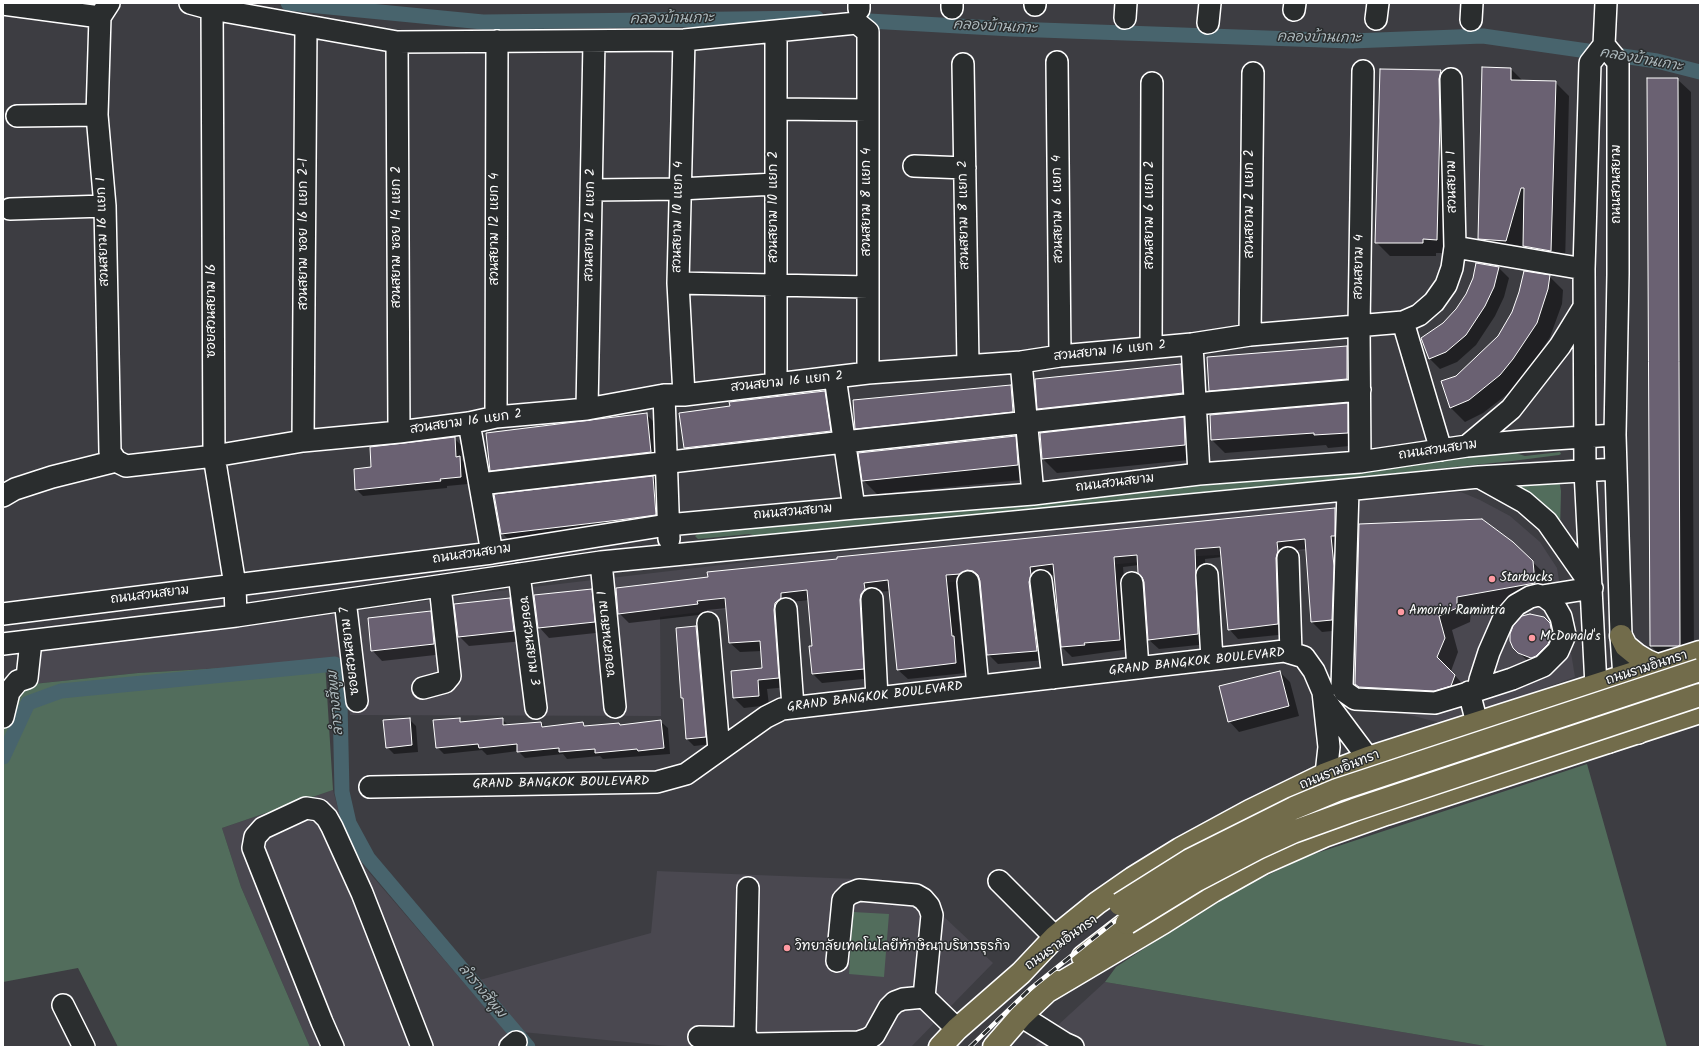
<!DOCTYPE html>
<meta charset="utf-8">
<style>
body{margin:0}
#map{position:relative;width:1703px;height:1050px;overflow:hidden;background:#3d3d42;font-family:Kalam,sans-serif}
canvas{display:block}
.frame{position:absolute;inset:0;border:4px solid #fff;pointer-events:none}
</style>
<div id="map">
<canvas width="1703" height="1050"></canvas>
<div class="frame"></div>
</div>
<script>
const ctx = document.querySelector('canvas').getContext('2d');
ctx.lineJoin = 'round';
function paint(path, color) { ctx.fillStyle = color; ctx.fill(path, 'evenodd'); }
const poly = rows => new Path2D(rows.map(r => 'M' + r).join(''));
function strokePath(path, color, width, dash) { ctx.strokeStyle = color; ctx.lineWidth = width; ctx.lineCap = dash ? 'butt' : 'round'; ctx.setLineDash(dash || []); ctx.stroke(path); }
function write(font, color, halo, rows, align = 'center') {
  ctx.font = font + ' Kalam,"Playpen Sans Thai",sans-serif'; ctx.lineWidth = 3; ctx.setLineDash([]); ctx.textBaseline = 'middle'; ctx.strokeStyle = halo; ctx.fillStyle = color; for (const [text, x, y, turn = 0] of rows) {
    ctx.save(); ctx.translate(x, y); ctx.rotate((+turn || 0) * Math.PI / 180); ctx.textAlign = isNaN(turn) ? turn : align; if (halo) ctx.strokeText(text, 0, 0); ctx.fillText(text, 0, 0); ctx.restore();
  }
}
const built = poly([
 [1461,492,1480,500,1510,516,1540,542,1557,568,1575,677,1445,724,1331,695,1332,549,1199,556,1010,575,660,617,661,716,350,715,346,656,325,662,138,673,14,686,35,649,320,616,482,593,764,560,1328,503],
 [333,790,349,849,519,1047,310,1047,241,887,222,828],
 [657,871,906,881,993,963,911,1047,679,1047,522,1032,476,981,651,933],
 [1105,982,1491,1047,1034,1047]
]);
const green = poly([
 [1505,450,1525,456,1560,452,1561,454,1559,455,1512,461,767,539,749,534,698,539,695,536,698,534,836,519],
 [1559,479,1561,491,1560,531,1508,483],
 [325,662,333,790,222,828,241,887,310,1047,118,1047,78,968,3,982,3,732,14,686,138,673],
 [1587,764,1667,1047,1491,1047,1105,982,1116,967,1223,897,1305,857],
 [853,912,889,914,884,977,849,974]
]);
const shadow = poly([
 [1511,69,1523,81,1555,82,1569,96,1565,265,1538,260,1523,245,1520,255,1493,252,1479,238],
 [1380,70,1441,71,1455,85,1450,253,1436,253,1436,256,1390,256,1376,242],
 [1677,79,1691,92,1694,659,1665,660,1651,646],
 [1477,264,1499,268,1509,278,1504,297,1495,316,1476,345,1457,362,1440,369,1429,358,1444,324,1457,310,1467,295,1474,278],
 [1549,276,1563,290,1562,304,1550,337,1527,373,1514,389,1483,413,1465,422,1451,408,1442,382,1457,377,1499,337],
 [1347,347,1354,354,1354,385,1217,397,1210,390],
 [1181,365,1195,379,1196,407,1052,422,1038,409],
 [1011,386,1025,400,1027,425,870,442,856,428],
 [824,392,832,400,838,439,693,456,685,448,680,414],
 [1347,404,1360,417,1360,445,1328,448,1326,445,1225,453,1212,440,1211,416],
 [646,414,660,428,665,465,505,484,491,470],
 [1184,418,1197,432,1199,459,1057,473,1043,459],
 [1015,437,1029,451,1032,479,877,494,863,480],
 [454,438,461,445,462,460,466,464,468,484,447,486,447,488,363,496,356,489],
 [653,477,667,491,670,528,516,547,502,533],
 [1335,509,1345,519,1342,630,1322,632,1312,622,1307,549,1287,551,1288,634,1238,639,1229,629,1222,557,1205,559,1208,644,1159,649,1149,640,1145,582,1139,565,1123,567,1130,649,1072,657,1062,647,1055,575,1040,576,1046,660,998,664,988,654,981,580,978,580,970,583,956,585,961,644,963,647,966,673,908,679,898,670,890,591,874,592,873,678,822,683,812,673,813,647,809,600,790,602,788,687,767,689,769,705,744,708,734,698,763,669,762,651,740,652,730,643,727,608,707,610,707,614,629,623,619,613,709,578,838,560,838,558],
 [1513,543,1547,576,1549,597,1471,611,1470,622,1452,630,1458,652,1451,671,1468,690,1370,698,1356,684],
 [591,590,602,601,605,632,549,638,539,627],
 [510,599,520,610,524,641,469,646,459,636],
 [430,612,441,623,444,654,382,661,372,650],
 [1544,618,1560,634,1562,645,1530,663,1519,653],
 [696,627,703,634,712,744,694,746,687,739,684,699,682,698],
 [1280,672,1290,682,1299,716,1239,732,1229,721],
 [409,719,416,726,418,752,394,754,387,747],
 [459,719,463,723,502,719,509,726,541,723,545,727,583,723,586,727,619,724,621,726,661,722,668,728,670,754,603,759,600,756,567,759,563,754,525,758,518,751,487,755,482,750,444,754,437,747]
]);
const canal = poly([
 [288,3,483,22,817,18],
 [851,20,1012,29,1351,41,1483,36,1657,61,1700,72],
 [3,757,28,703,61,691,335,664,340,702,342,792,349,823,368,858,528,1047]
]);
const building = poly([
 [1482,67,1511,68,1511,80,1556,81,1551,251,1523,246,1524,188,1521,188,1506,241,1478,239,1482,67],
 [1380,69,1441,70,1439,79,1440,121,1437,240,1423,239,1423,243,1375,243,1380,69],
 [1647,78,1678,78,1680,645,1678,646,1650,646,1647,78],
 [1476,263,1499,267,1494,287,1485,306,1466,335,1446,352,1429,359,1421,338,1443,323,1456,309,1466,294,1473,278,1476,263],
 [1524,271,1550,275,1548,289,1537,323,1513,359,1500,375,1469,400,1450,408,1441,381,1456,376,1498,336,1512,312,1519,292,1524,271],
 [1347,346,1347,379,1209,391,1207,357,1347,346],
 [1181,364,1183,393,1037,409,1035,379,1181,364],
 [1011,385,1013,412,855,429,853,400,1011,385],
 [825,391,831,431,684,448,679,413,730,406,729,402,825,391],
 [1348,403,1348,433,1314,435,1314,433,1211,440,1210,415,1348,403],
 [647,413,651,452,490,471,486,433,647,413],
 [1184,417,1185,445,1042,459,1040,433,1184,417],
 [1016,436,1018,465,862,481,858,453,1016,436],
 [455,437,456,457,460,456,461,477,440,479,441,481,355,490,354,469,371,467,370,447,455,437],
 [653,476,656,515,619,520,501,534,494,494,653,476],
 [1335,508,1335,536,1331,536,1334,566,1332,620,1311,622,1305,539,1277,542,1278,551,1276,558,1278,624,1254,627,1228,630,1220,547,1195,549,1198,634,1148,640,1144,582,1142,577,1138,573,1137,555,1114,557,1120,640,1084,643,1085,645,1061,647,1053,564,1030,567,1031,575,1029,582,1037,651,987,655,980,581,978,575,973,571,967,570,960,574,946,575,952,636,954,636,956,663,923,667,897,670,888,580,864,583,865,589,861,594,860,600,864,669,812,674,809,646,812,646,807,590,781,593,781,598,775,603,774,610,779,678,758,680,759,696,733,698,731,671,762,668,760,641,729,643,725,598,697,601,698,604,618,614,616,588,708,577,707,572,837,559,837,557,1335,508],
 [1482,519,1513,542,1533,561,1535,583,1457,597,1457,608,1439,616,1445,638,1437,657,1455,675,1451,686,1434,691,1359,687,1355,684,1359,524,1482,519],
 [592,589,595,622,538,628,534,595,592,589],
 [510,598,514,631,458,637,454,604,510,598],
 [431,611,434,644,371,651,368,618,431,611],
 [1530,614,1544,617,1550,623,1552,634,1548,644,1536,656,1531,658,1518,653,1513,648,1510,641,1510,634,1513,626,1522,616,1530,614],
 [696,626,706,737,686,739,683,698,681,698,676,628,696,626],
 [1280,671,1289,706,1228,722,1219,686,1280,671],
 [410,718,412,745,386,748,383,720,410,718],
 [460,718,460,722,503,718,503,725,541,722,542,727,583,722,584,726,619,723,620,725,661,720,664,748,638,751,637,749,595,753,595,749,559,752,559,748,517,752,517,744,479,748,478,744,436,748,433,720,460,718]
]);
const minor = poly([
 [109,3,100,17,97,115,105,206,110,452,116,461,126,466,214,456,303,441,399,432,469,423,496,417,587,409,664,395,684,395,868,373,1021,362,1060,356,1192,344,1250,335,1403,322,1419,315,1434,302,1446,285,1452,268,1455,247,1451,79],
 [190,3,212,9,397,42,684,40,857,23,868,32,868,373],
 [212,3,214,456,235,585,236,616],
 [1606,3,1604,45,1590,63,1584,269,1585,471,1596,686,1609,742],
 [3,4,100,17],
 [1035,5,1035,3],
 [952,8,952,3],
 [859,9,859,3],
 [1294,10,1295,3],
 [1125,18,1126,3],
 [1376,19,1378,3],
 [1471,20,1472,3],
 [1208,23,1210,3],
 [776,31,776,383],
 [684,40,678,283,684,395],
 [397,42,399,432],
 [1604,45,1618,62,1618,274,1615,435,1621,636,1624,677,1638,733],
 [1057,62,1060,356],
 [963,64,968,365],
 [776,109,867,110],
 [17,116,97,115],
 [914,166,965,168],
 [592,190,680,189,775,184],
 [10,209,105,206],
 [1455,247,1584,269],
 [678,283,868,287],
 [1403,322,1441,450],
 [1250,335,1253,73],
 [1192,344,1199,474],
 [1151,348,1152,83],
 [1021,362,1033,494],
 [835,377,854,508],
 [664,395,669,539],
 [587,409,594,42],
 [496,417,497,41],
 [469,423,492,553],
 [303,441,306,26],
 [1467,446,1511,409,1560,346,1584,307],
 [1360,462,1359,326,1363,71],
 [1479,477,1524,502,1547,522,1591,585],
 [480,484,844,442,1195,404,1360,390],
 [1348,490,1342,687,1345,692,1355,699,1435,703,1478,690],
 [3,496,15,489,52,477,116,461],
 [1288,558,1291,653],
 [601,562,615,707],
 [519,574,536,708],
 [1207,575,1212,659],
 [1041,581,1053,678],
 [968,582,978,686],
 [1132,583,1138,668],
 [1538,595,1545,597,1553,603,1561,617,1565,635,1558,651,1543,666,1512,679,1478,690,1480,680,1489,652,1503,620,1516,605,1530,597,1538,595],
 [1542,596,1592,588],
 [872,599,877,698],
 [345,600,357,701],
 [786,609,793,707],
 [3,614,492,553,667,525,854,508,1033,494,1199,474,1360,462,1467,446,1522,441,1615,435],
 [708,623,719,750],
 [3,644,236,616,601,562,1479,477,1615,469],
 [423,688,445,682,450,676,440,586],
 [1469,692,1477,723],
 [1324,699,1368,758],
 [3,717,9,692,18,681,27,678,31,641],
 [370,787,657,782,686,774,766,717,782,709,1284,651,1304,657,1314,671,1323,692,1329,747,1326,774],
 [999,881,1055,937],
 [748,888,745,1033,749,1042,755,1044,859,1042,868,1039,874,1035,889,1008,895,1002,903,999,924,997,957,1029],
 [837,961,843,900,849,894,859,890,916,895,923,899,929,906,932,915,924,997],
 [63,1005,84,1047],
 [1021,1016,1064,1043,1073,1047],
 [699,1037,747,1038],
 [333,1047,322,1022,253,848,255,837,263,828,306,808,319,810,327,818,332,827,362,893,422,1047],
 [510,1047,516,1042]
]);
const highway = poly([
 [1621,636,1626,646,1637,655,1647,661,1659,666],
 [1083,957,1127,923],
 [1046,992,1164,922,1213,891,1263,863,1324,836,1386,814,1700,712],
 [940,1047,957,1029,1021,973,1055,937,1097,903,1133,878,1180,849,1250,811,1326,774,1368,758,1700,652],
 [994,1047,1021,1016,1057,982]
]);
const rail = poly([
 [970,1047,1030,989,1111,924,1164,888,1219,857,1277,828,1336,804,1397,783,1700,684]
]);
const highwayBridge = poly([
 [1120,904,1190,860,1294,808,1337,790,1700,670],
 [1127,923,1197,880,1258,848,1293,832,1354,810,1700,695]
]);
const markers = [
 [1492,579,4,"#ff9aa2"],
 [1401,612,4,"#ff9aa2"],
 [1532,638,4,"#ff9aa2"],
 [787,948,4,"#ff9aa2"]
];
const streetNames = [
 ["สวนสยาม 1",1453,182,-91],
 ["ถนนสวนสยาม",1618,184,-90],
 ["สวนสยาม 8 แยก 4",868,202,-90],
 ["สวนสยาม 2 แยก 2",1251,204,-90],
 ["สวนสยาม 10 แยก 2",775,207,-90],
 ["สวนสยาม 6 แยก 4",1059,209,-91],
 ["สวนสยาม 8 แยก 2",965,215,-91],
 ["สวนสยาม 6 แยก 2",1151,215,-90],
 ["สวนสยาม 10 แยก 4",679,217,-89],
 ["สวนสยาม 12 แยก 2",591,225,-89],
 ["สวนสยาม 12 แยก 4",496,229,-90],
 ["สวนสยาม 16 แยก 1",104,232,-92],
 ["สวนสยาม ซอย 16 แยก 2-1",305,234,-90],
 ["สวนสยาม ซอย 14 แยก 2",398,237,-90],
 ["สวนสยาม 4",1360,267,-89],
 ["ซอยสวนสยาม 16",213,311,-90],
 ["สวนสยาม 16 แยก 2",1110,352,-6],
 ["สวนสยาม 16 แยก 2",787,383,-6],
 ["สวนสยาม 16 แยก 2",466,423,-8],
 ["ถนนสวนสยาม",1438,451,-8],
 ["ถนนสวนสยาม",1115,484,-7],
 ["ถนนสวนสยาม",793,513,-5],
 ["ถนนสวนสยาม",472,555,-8],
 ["ถนนสวนสยาม",150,596,-7],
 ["ซอยสวนสยาม 1",608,634,-96],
 ["ซอยสวนสยาม 3",528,641,83],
 ["ซอยสวนสยาม 7",351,651,-97],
 ["GRAND BANGKOK BOULEVARD",1197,663,-6],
 ["ถนนรามอินทรา",1647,669,-18],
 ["GRAND BANGKOK BOULEVARD",875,698,-7],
 ["ถนนรามอินทรา",1340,771,-22],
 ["GRAND BANGKOK BOULEVARD",561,784,-1],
 ["ถนนรามอินทรา",1062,944,-35]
];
const poiNames = [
 ["Starbucks",1500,579],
 ["Amorini Ramintra",1409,612],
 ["McDonald's",1540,638],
 ["วิทยาลัยเทคโนโลยีทักษิณาบริหารธุรกิจ",795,948]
];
const waterNames = [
 ["คลองบ้านเกาะ",672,20,-1],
 ["คลองบ้านเกาะ",995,28,3],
 ["คลองบ้านเกาะ",1319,39,1],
 ["คลองบ้านเกาะ",1641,61,10],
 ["ลำรางสีพูม",337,703,-95],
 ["ลำรางสีพูม",481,992,50]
];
paint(built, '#4a4850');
paint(green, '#526d5c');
paint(shadow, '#0007');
strokePath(canal, '#48646d', 15);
paint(building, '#6a6172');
strokePath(building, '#fff', 1);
strokePath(minor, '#fff', 24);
strokePath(highway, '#fff', 25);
strokePath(minor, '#2a2d2e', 21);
strokePath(highway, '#726c4b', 22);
strokePath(rail, '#fff', 4.5);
strokePath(rail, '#2a2d2e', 3, [9]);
strokePath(highwayBridge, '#fff', 25, []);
strokePath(highwayBridge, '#726c4b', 22);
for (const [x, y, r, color] of markers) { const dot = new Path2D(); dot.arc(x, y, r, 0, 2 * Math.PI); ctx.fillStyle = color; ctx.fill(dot); strokePath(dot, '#2a2d2e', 1.5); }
write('13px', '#fff', '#2a2d2e', streetNames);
write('13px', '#fff', '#2a2d2e', poiNames, 'left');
write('italic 14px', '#adb9bd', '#2a2d2e', waterNames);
</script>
